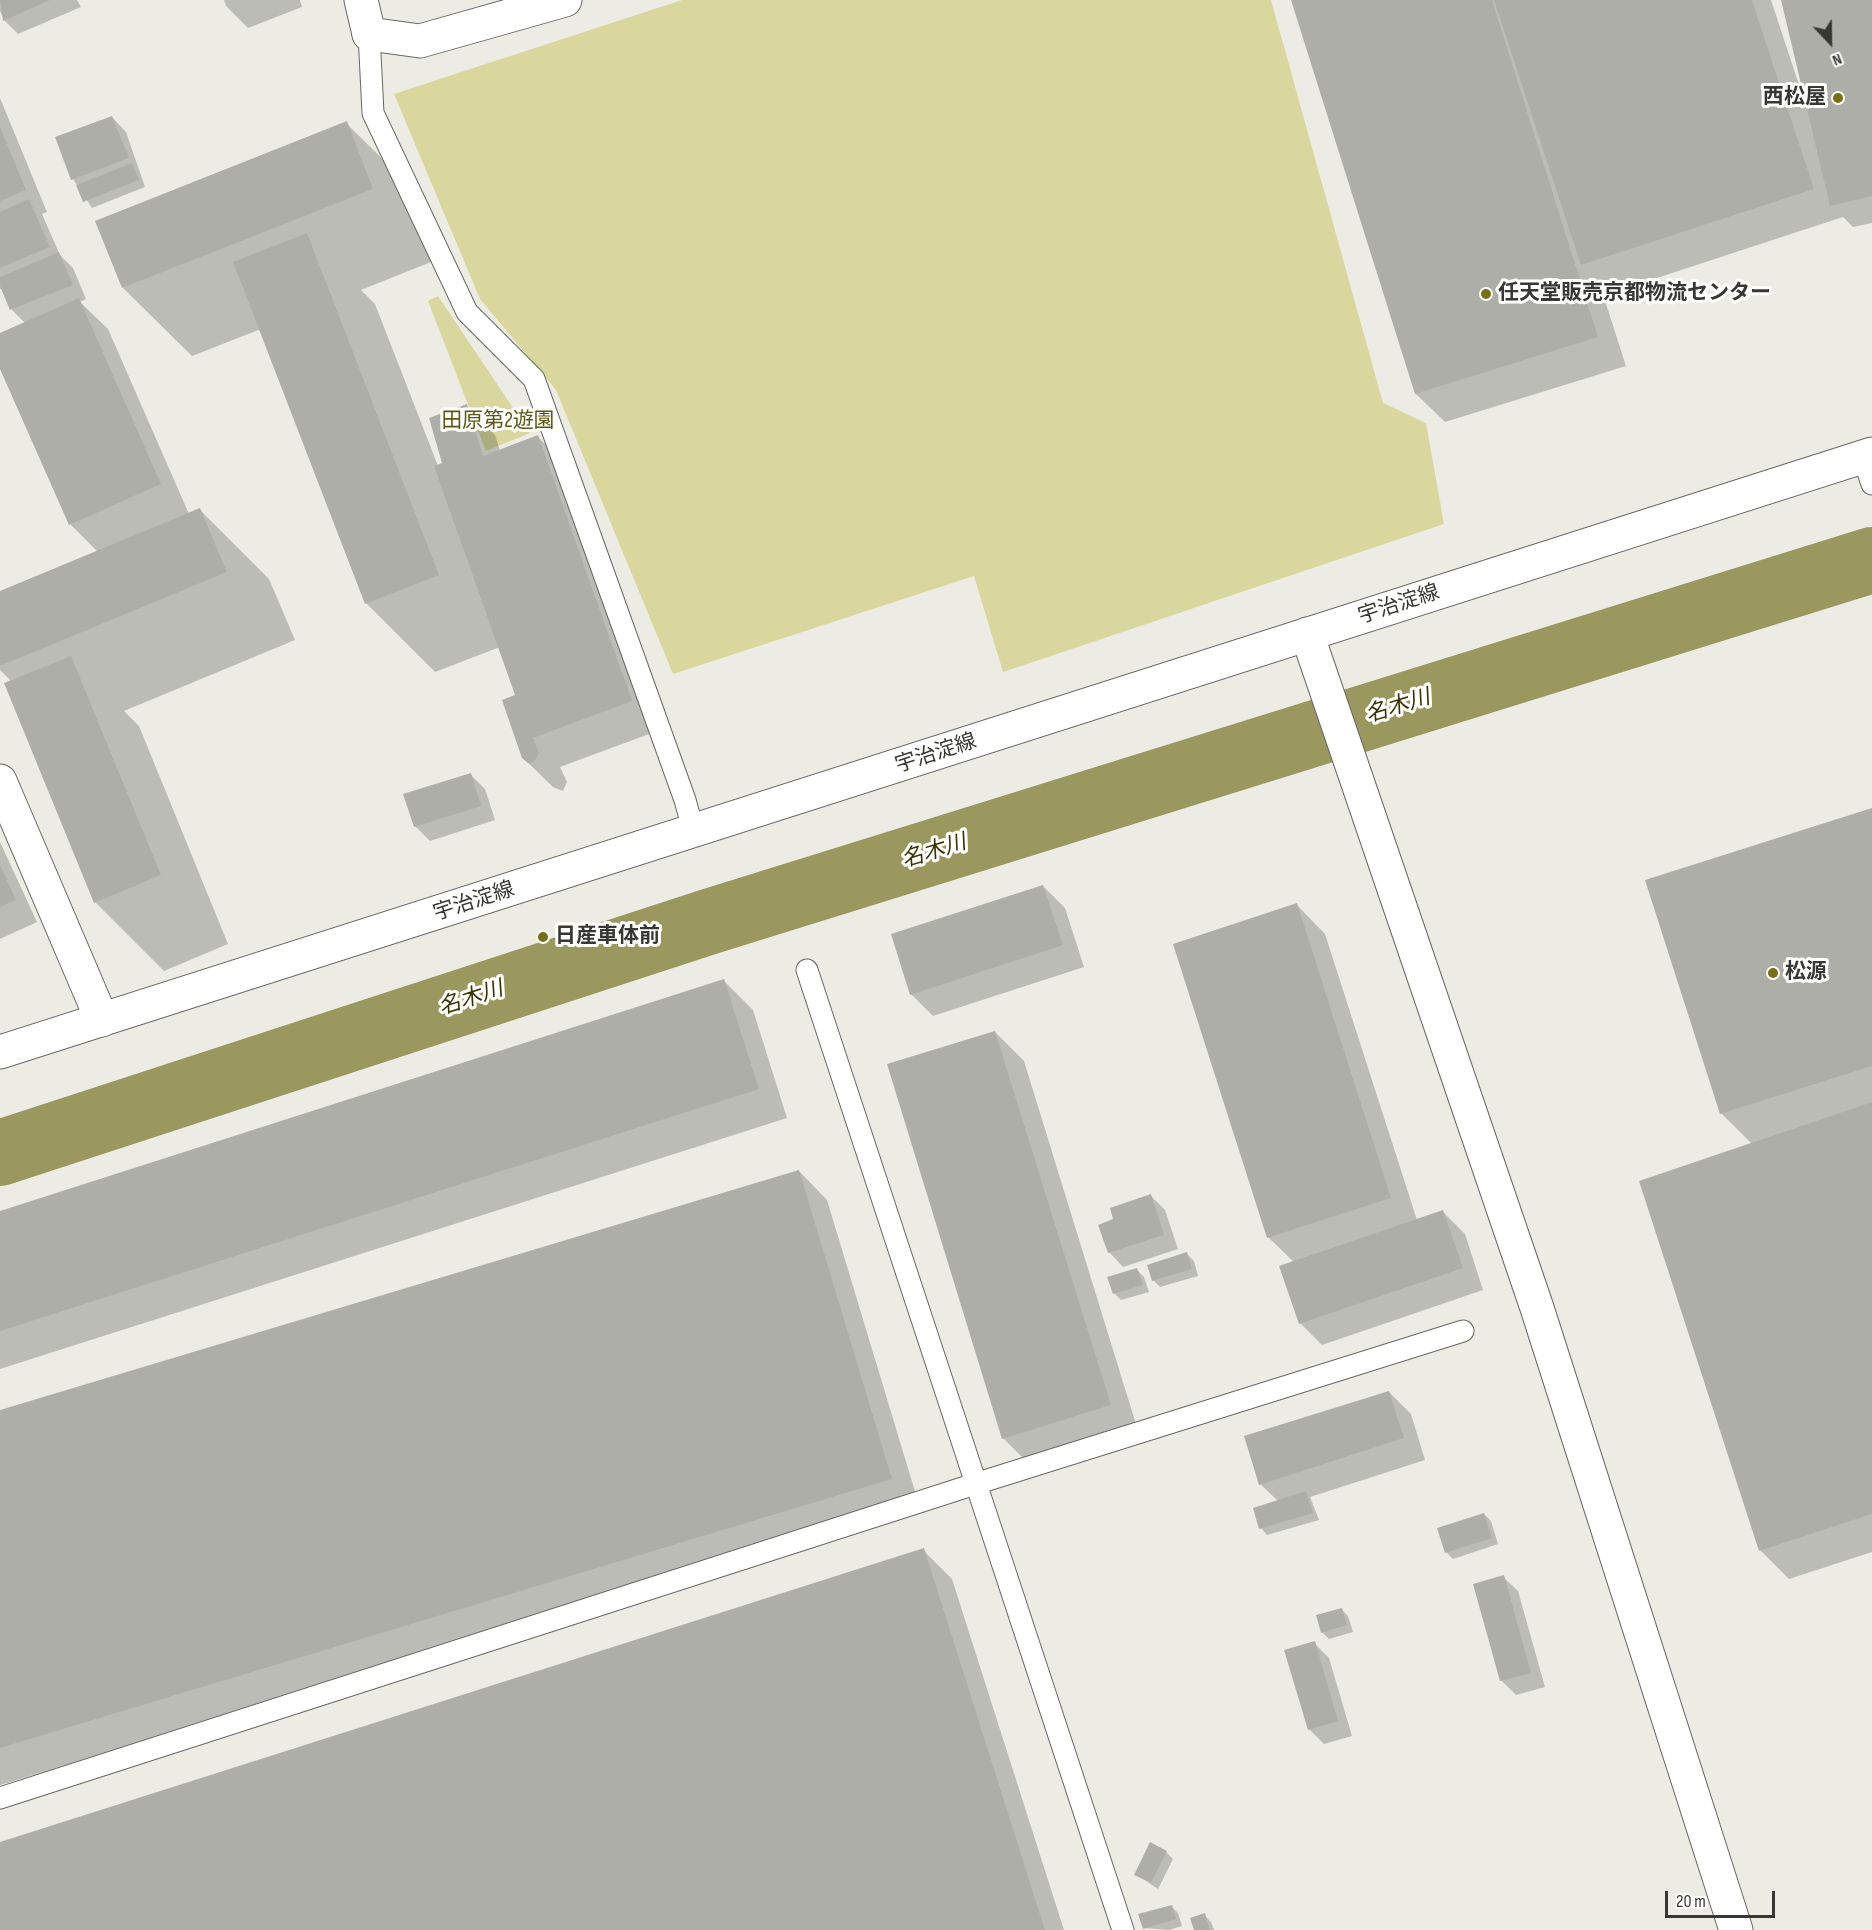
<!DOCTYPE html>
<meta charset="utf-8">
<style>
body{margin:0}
#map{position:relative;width:1872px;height:1930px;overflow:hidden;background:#ecece5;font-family:"Sofia Sans Condensed",sans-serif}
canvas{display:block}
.north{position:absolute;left:1800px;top:12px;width:60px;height:60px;-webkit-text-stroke:4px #fffffe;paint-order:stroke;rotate:158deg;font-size:16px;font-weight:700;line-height:24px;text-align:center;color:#373734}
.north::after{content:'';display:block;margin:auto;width:21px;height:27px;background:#373734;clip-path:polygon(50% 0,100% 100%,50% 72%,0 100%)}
.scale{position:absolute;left:1665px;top:1891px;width:110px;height:27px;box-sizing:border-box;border:3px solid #373734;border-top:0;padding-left:8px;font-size:18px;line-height:21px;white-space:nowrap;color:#373734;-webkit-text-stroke:4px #fffffe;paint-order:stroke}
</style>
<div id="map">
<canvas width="1872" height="1930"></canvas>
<div class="north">N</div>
<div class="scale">20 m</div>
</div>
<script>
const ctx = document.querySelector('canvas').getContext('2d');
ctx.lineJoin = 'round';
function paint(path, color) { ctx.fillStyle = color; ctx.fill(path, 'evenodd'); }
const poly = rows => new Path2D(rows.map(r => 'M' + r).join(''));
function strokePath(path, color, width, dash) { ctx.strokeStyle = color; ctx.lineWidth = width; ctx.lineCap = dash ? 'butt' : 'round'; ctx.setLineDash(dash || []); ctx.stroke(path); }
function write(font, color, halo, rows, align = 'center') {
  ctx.font = font + ' "Sofia Sans Condensed","Noto Sans JP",sans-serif'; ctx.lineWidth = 6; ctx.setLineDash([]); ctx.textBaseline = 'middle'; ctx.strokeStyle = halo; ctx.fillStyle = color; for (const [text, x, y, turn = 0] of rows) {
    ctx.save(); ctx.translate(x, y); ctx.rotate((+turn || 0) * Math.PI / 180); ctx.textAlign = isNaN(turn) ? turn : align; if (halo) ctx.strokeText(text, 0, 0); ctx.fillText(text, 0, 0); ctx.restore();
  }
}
const green = poly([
 [682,0,1271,0,1383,403,1426,423,1444,524,1003,672,974,576,673,674,556,390,480,299,394,94],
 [438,296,530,433,486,451,428,301]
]);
const shadow = poly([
 [0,0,77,0,81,7,18,34,4,20,0,11],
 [224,0,300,0,302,7,248,28,226,6],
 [1293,0,1771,0,1805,103,1807,103,1785,0,1872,0,1872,223,1853,227,1843,217,1611,293,1599,282,1626,366,1445,422,1416,394],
 [0,98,47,212,42,214,60,255,73,268,86,299,80,302,108,329,189,514,200,510,269,579,295,640,124,711,139,726,228,944,164,971,95,902,12,682,0,670,0,593,98,552,70,524,0,365,0,335,26,324,12,310,2,288,0,289],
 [112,117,126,132,145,187,92,208,73,179],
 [346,123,415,191,441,258,361,290,375,304,438,466,444,464,466,406,495,435,500,451,538,437,567,466,660,730,560,767,567,782,563,791,553,787,523,758,517,696,500,647,435,672,366,603,261,329,192,356,123,288],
 [471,775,485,789,495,820,430,841,415,826],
 [1872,809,1872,1552,1789,1579,1760,1550,1752,1144,1721,1113],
 [0,842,37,922,0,939],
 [1043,886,1065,908,1084,967,933,1016,911,994],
 [1297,905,1325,934,1417,1220,1443,1212,1465,1234,1483,1290,1322,1345,1300,1323,1294,1262,1268,1237],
 [724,981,753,1010,787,1118,0,1369,0,1212],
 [995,1032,1024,1061,1139,1434,1032,1467,1003,1438],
 [799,1171,827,1200,920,1508,0,1785,0,1412],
 [1151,1196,1165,1210,1178,1249,1123,1267,1109,1252,1115,1220],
 [1187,1254,1194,1261,1198,1276,1160,1287,1153,1280],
 [1137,1270,1144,1277,1149,1292,1121,1300,1114,1293],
 [1389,1392,1411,1414,1425,1460,1310,1497,1319,1520,1267,1535,1261,1528,1278,1501,1260,1484],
 [1484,1514,1491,1521,1498,1544,1453,1559,1446,1552],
 [923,1550,952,1579,1064,1930,0,1930,0,1844],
 [1503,1577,1518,1591,1545,1687,1516,1695,1502,1681,1475,1585],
 [1341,1609,1348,1616,1353,1632,1329,1639,1322,1632],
 [1314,1643,1329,1658,1352,1736,1324,1744,1309,1729],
 [1166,1852,1173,1859,1158,1889,1136,1874],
 [1171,1906,1178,1913,1182,1926,1169,1930,1144,1928],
 [1204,1915,1211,1922,1214,1930,1195,1930]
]);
const river = poly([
 [0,1153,708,922,1872,560]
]);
const building = poly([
 [0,0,50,0,3,21],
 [1291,0,1492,0,1598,337,1415,394],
 [1494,0,1752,0,1814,189,1581,265],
 [1781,0,1872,0,1872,196,1830,206],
 [112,116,129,158,71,180,55,137],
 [347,121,373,189,122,288,95,221],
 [0,127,26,190,0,201],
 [132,163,139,180,83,202,76,185],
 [29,199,50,247,0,268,0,212],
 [307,233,439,575,365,604,233,262],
 [59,252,73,285,10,310,0,286,0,277],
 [79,298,161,484,69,525,0,369,0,333],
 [467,404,483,456,538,435,632,701,533,738,539,753,534,762,528,763,522,758,502,700,515,695,434,466,442,463,429,418],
 [200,508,227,572,0,666,0,591],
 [71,656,161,875,94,903,4,683],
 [471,773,481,806,414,827,403,794],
 [1872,808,1872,1066,1720,1114,1645,880],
 [0,865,16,900,0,907],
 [1043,885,1063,945,910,995,891,934],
 [1297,903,1391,1198,1267,1238,1173,944],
 [724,979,759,1089,0,1331,0,1211],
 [995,1031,1111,1405,1002,1439,887,1064],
 [1872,1102,1872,1514,1759,1551,1639,1181],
 [799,1170,892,1479,0,1748,0,1410],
 [1151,1194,1164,1235,1108,1253,1098,1225,1113,1219,1110,1208],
 [1443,1210,1463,1268,1299,1324,1279,1266],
 [1187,1252,1192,1269,1152,1281,1147,1265],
 [1137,1268,1143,1285,1113,1294,1107,1277],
 [1389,1391,1404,1438,1259,1485,1244,1436],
 [1306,1491,1313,1513,1259,1529,1253,1508],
 [1484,1513,1492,1538,1445,1553,1437,1528],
 [924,1548,1045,1930,0,1930,0,1842],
 [1504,1575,1531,1673,1500,1681,1473,1584],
 [1342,1608,1347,1625,1321,1633,1316,1615],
 [1315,1641,1338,1721,1308,1730,1284,1650],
 [1150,1842,1167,1851,1151,1883,1134,1875],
 [1172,1905,1176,1919,1143,1929,1138,1914],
 [1205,1913,1210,1930,1194,1930,1190,1918]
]);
const lane = poly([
 [369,34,373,113,467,312,534,379,685,800,694,833],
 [1863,457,1872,484],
 [807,970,1123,1930],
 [0,1798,975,1484,1463,1331]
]);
const street = poly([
 [369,34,420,41,565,0],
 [0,781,102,1020]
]);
const secondary = poly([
 [361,0,369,34],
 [1307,634,1537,1308,1736,1930]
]);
const primary = poly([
 [0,1052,1872,454]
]);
const markers = [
 [1838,98,6,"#757012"],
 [1486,294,6,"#757012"],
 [543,937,6,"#757012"],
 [1773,973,6,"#757012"]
];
const poiNames = [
 ["西松屋",1826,98,"right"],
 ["任天堂販売京都物流センター",1498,294],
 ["日産車体前",555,937],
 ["松源",1785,973]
];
const parkNames = [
 ["田原第2遊園",498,422]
];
const streetNames = [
 ["宇治淀線",1399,605,-18],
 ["宇治淀線",936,754,-18],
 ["宇治淀線",474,902,-18]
];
const waterNames = [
 ["名木川",1398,707,-17],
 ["名木川",934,852,-17],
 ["名木川",471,999,-18]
];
paint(green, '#d9d79e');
paint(shadow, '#0003');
strokePath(river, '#9b985f', 66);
paint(building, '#aeaea8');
strokePath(lane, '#686862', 23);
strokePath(street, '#686862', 35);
strokePath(secondary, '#686862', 35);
strokePath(primary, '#686862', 35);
strokePath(lane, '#fff', 21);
strokePath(street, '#fff', 33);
strokePath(secondary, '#fff', 33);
strokePath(primary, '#fff', 33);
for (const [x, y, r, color] of markers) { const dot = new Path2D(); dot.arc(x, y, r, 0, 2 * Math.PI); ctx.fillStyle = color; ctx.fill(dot); strokePath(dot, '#fffffe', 2); }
write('bold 21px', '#373734', '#fffffe', poiNames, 'left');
write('21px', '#5c5915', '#fffffe', parkNames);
write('21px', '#373734', '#fffffe', streetNames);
write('italic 22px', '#373505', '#fffffe', waterNames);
</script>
